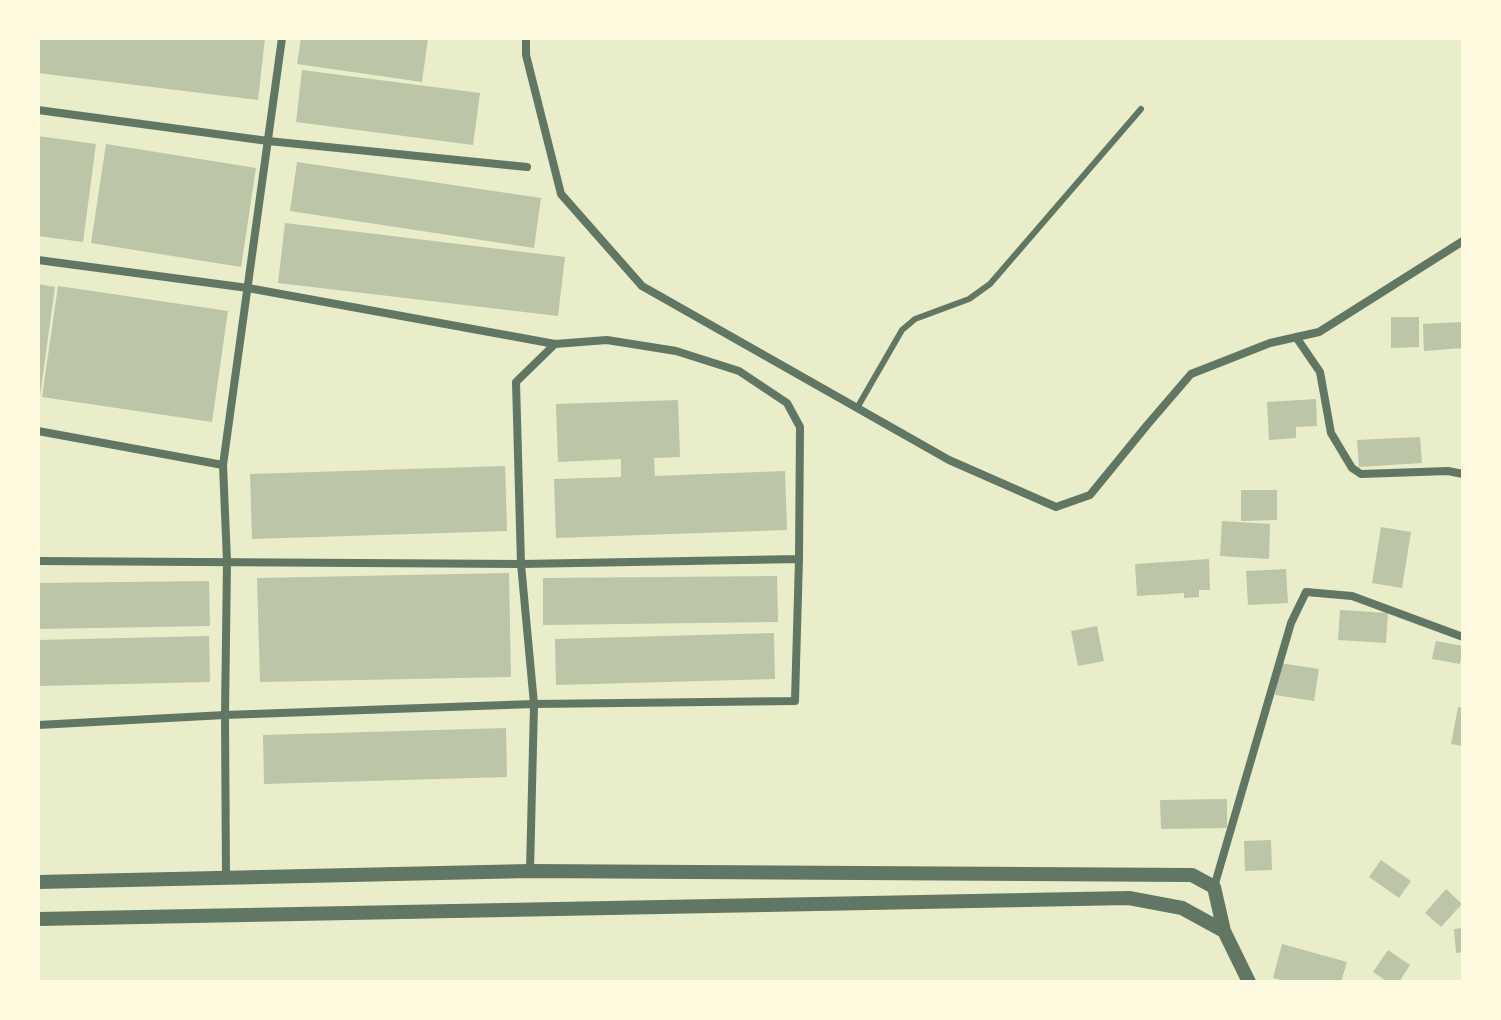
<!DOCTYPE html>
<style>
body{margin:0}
#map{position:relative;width:1501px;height:1020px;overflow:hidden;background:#e9edc9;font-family:"Varela Round",sans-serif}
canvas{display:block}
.frame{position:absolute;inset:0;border:40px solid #fefae0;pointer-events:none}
</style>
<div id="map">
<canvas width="1501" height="1020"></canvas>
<div class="frame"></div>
</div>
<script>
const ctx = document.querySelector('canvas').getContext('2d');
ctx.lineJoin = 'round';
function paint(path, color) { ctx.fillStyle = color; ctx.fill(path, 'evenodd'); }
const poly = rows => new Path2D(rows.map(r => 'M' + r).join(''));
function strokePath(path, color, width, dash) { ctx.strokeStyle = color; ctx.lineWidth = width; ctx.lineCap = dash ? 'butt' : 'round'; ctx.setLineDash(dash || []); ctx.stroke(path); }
const building = poly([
 [38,38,265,38,258,100,38,73],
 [301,38,428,38,422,82,297,64],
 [302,70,480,93,473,145,296,122],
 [38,136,96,144,83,242,38,236],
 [106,144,256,168,241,267,91,243],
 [297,162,541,198,534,248,290,211],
 [285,223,565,257,558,316,278,283],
 [38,284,55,287,40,396,38,396],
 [58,286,228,311,212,422,42,397],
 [1391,317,1419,317,1419,347,1391,348],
 [1463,322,1463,348,1424,351,1423,324],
 [1316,399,1317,426,1296,427,1296,438,1269,440,1267,402],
 [678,400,680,457,654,458,655,476,785,471,787,530,556,538,554,479,621,477,621,459,558,462,556,404],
 [1420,437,1422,463,1359,467,1357,440],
 [505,466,507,531,252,539,250,474],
 [1241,490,1277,490,1277,520,1241,521],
 [1222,521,1270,524,1269,559,1220,556],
 [1381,527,1411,532,1402,588,1372,583],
 [1209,559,1210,590,1199,590,1199,597,1184,598,1184,593,1137,596,1135,564],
 [1286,569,1288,603,1248,605,1246,571],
 [509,573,511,677,260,682,257,578],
 [777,576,778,622,543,625,543,578],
 [209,581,210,626,38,629,38,583],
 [1340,610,1388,613,1386,643,1338,640],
 [1097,626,1104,661,1078,666,1071,631],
 [774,633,775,679,556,685,555,639],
 [209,636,210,682,38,686,38,640],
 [1436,641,1463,646,1460,664,1432,659],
 [1280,663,1319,669,1314,701,1275,695],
 [1458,707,1463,708,1463,746,1451,744],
 [506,728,507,777,264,784,263,735],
 [1227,799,1227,828,1161,829,1160,800],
 [1271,840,1272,870,1245,871,1244,841],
 [1381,860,1411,881,1399,898,1369,877],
 [1446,889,1462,904,1441,927,1425,913],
 [1463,928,1463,952,1456,953,1454,929],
 [1282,944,1347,962,1341,982,1288,982,1273,978],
 [1388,950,1410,965,1399,982,1388,982,1373,972]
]);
const service = poly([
 [857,408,902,330,915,319,969,299,990,284,1141,109]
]);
const minor = poly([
 [526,38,526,55,561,194,642,286,949,460,1056,507,1090,495,1148,424,1191,374,1270,343,1319,332,1463,241],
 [38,110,268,141,527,167],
 [38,260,248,288,555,344,607,340,676,351,739,371,787,403,800,427,799,559,795,701,534,704,225,715,38,725],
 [1296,337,1320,372,1331,433,1352,468,1361,474,1448,471,1463,474],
 [38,431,223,465],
 [38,561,521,564,799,559],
 [530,871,534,704,521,564,516,382,555,344],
 [226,879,225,715,227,561,223,465,282,38],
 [1214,887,1291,623,1306,592,1352,596,1463,637]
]);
const tertiary = poly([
 [38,882,530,871,1192,875,1214,887,1224,931,1249,982],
 [38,919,1129,898,1182,908,1224,931]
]);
paint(building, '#bcc5a7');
strokePath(service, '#617663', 6);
strokePath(minor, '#617663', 8);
strokePath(tertiary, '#617663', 14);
</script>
